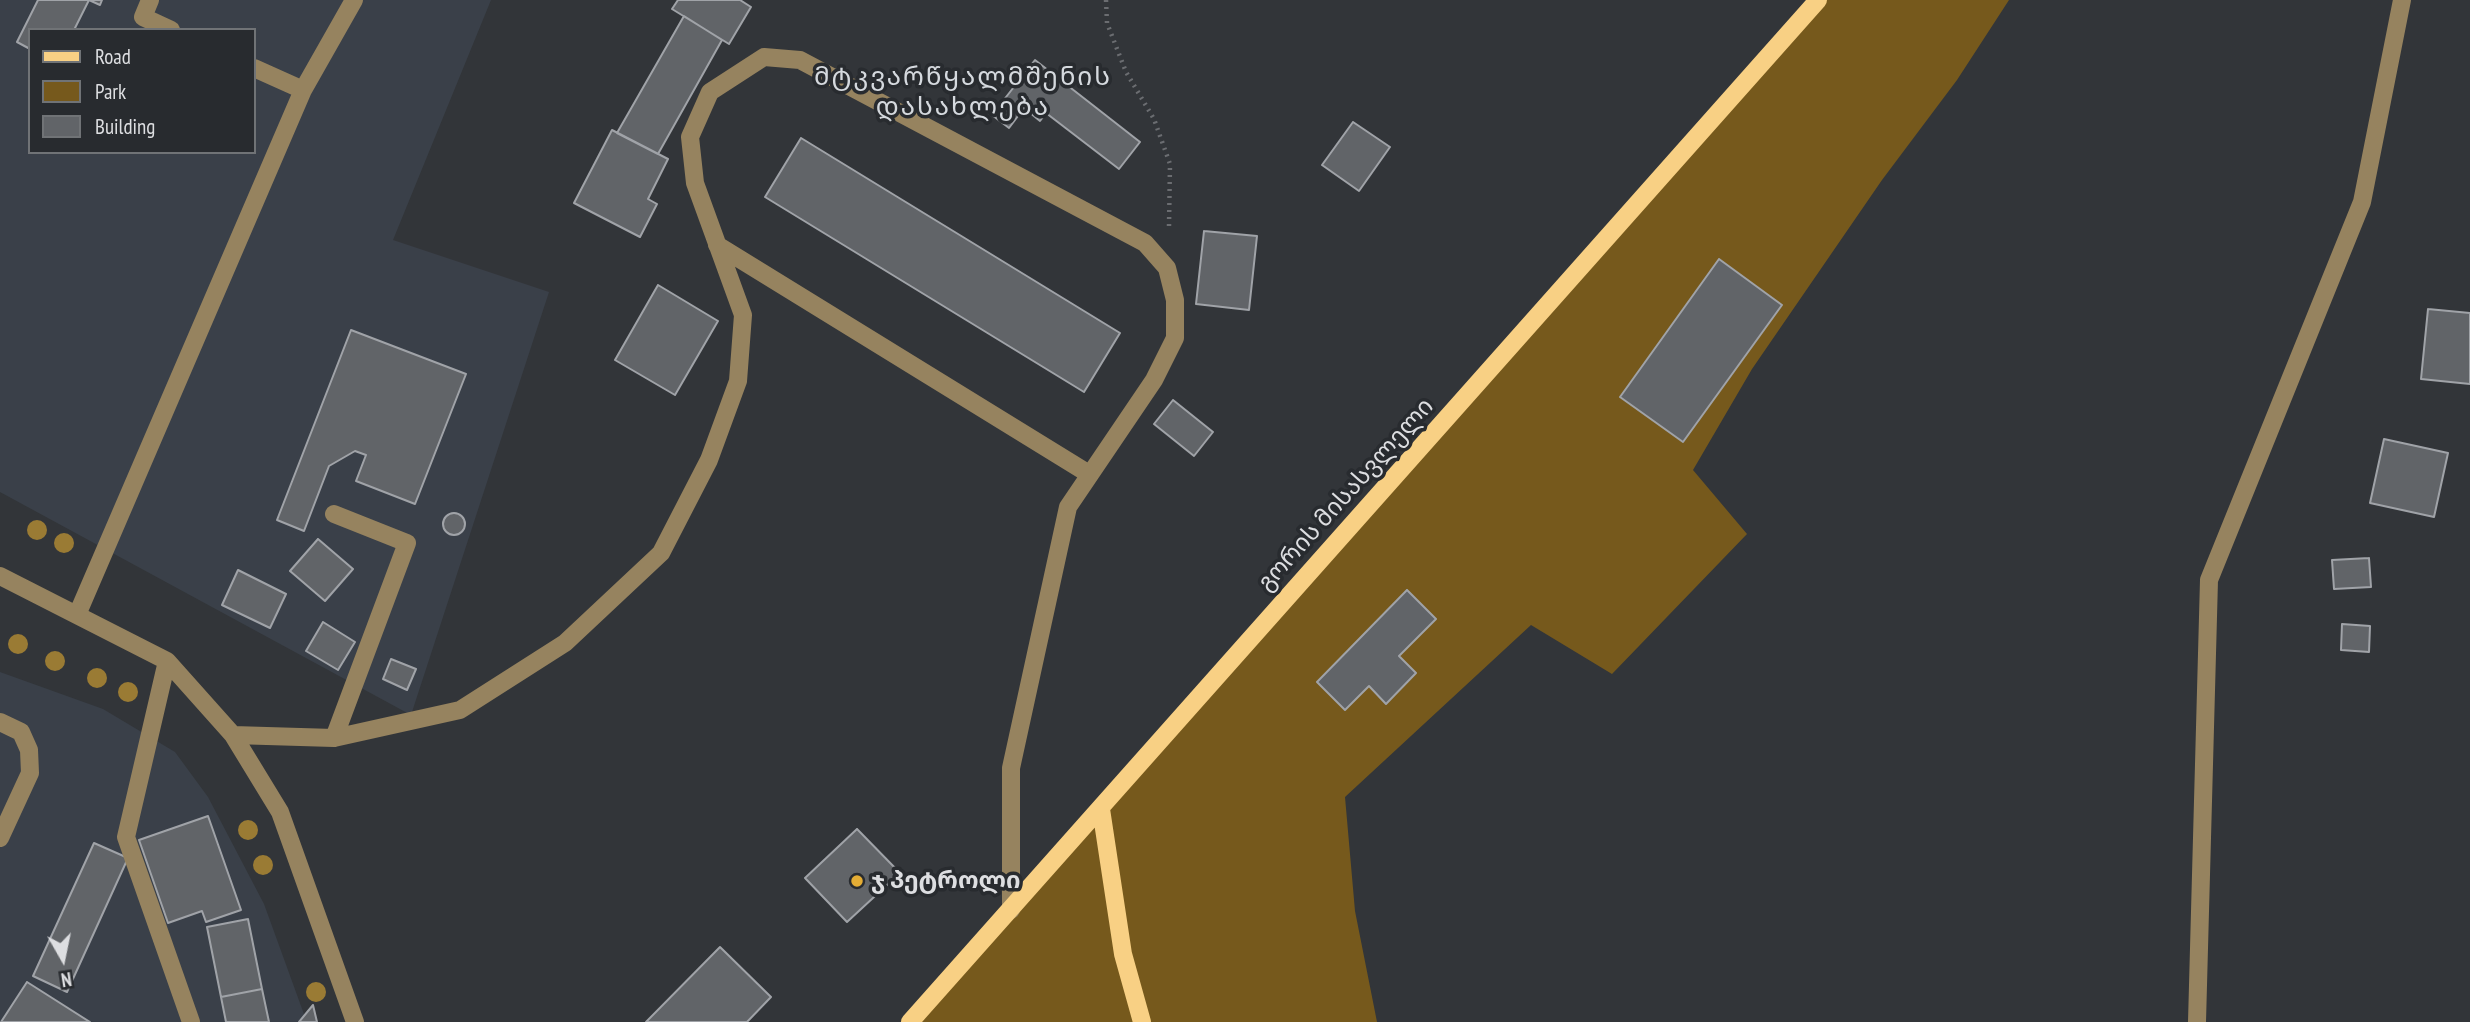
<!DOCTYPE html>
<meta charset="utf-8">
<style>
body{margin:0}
#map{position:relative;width:2470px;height:1022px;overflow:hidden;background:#323539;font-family:"PT Sans Narrow",sans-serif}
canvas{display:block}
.legend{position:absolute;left:28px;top:28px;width:228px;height:126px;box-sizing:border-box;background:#282b2f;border:2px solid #707376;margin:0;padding:9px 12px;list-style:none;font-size:21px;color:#dddee1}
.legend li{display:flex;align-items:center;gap:14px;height:35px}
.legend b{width:35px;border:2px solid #707376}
.north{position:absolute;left:28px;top:924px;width:70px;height:70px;-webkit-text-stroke:5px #282b2f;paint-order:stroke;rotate:171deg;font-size:19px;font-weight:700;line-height:28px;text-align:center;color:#dddee1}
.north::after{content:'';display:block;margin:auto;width:24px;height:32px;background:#dddee1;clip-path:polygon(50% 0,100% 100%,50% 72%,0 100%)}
</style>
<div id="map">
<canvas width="2470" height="1022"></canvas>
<ul class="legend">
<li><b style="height:9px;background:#f8d084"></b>Road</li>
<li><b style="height:19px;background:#76591c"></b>Park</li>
<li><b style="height:19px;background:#616468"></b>Building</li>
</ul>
<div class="north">N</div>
</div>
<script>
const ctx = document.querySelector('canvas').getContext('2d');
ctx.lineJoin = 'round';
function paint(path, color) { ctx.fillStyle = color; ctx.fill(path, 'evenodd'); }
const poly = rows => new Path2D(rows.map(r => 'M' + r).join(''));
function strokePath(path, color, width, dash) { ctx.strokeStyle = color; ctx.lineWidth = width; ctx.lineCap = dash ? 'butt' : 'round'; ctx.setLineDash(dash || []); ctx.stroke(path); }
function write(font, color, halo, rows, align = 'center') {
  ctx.font = font + ' "PT Sans Narrow","Noto Sans Georgian",sans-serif'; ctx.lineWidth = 7; ctx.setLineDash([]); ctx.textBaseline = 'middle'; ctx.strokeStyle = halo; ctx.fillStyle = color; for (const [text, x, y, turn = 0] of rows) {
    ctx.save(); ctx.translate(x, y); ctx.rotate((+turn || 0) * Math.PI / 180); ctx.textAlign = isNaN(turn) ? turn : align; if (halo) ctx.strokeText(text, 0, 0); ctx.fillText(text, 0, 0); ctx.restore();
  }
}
const built = poly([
 [0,0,491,0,393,240,549,292,411,715,0,492],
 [30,30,254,30,254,152,30,152],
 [0,672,103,709,175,752,208,797,264,904,305,1017,301,1022,0,1022]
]);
const green = poly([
 [1818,0,2009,0,1957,80,1882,180,1752,369,1693,470,1747,534,1612,674,1531,625,1345,797,1355,911,1377,1022,910,1022]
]);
const building = poly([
 [38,0,102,0,100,5,89,0,74,30,30,30,30,49,17,42,38,0],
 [678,0,740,0,751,7,729,44,672,9,678,0],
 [684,16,722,40,658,154,617,133,684,16],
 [1035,60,1140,142,1119,169,1046,113,1040,121,1024,108,1009,128,992,115,1035,60],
 [1353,122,1390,147,1359,191,1322,165,1353,122],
 [612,130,668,159,648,199,657,204,640,237,574,203,612,130],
 [801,138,1120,333,1084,392,765,197,801,138],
 [1204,231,1257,236,1249,310,1196,304,1204,231],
 [1719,259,1782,305,1683,442,1620,397,1719,259],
 [658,285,718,321,675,395,615,360,658,285],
 [2428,309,2470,313,2470,384,2421,379,2428,309],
 [351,330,466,374,415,504,356,481,366,455,355,451,329,466,304,531,277,520,351,330],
 [1173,400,1213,432,1194,456,1154,424,1173,400],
 [2384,439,2448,453,2434,517,2370,503,2384,439],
 '443 524a11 11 0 1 1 22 0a11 11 0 1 1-22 0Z',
 [318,539,353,569,325,601,290,571,318,539],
 [2369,558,2371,587,2334,589,2332,560,2369,558],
 [238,570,286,594,270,628,222,605,238,570],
 [1407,590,1436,619,1399,656,1416,673,1386,704,1369,686,1345,710,1317,682,1407,590],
 [323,622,355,642,338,670,306,651,323,622],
 [2342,624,2370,626,2369,652,2341,650,2342,624],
 [391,659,416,669,407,690,383,679,391,659],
 [208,816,241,910,206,922,202,911,168,923,139,840,208,816],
 [857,829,900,873,847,922,805,878,857,829],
 [94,843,128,858,67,992,33,976,94,843],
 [248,919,262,989,221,997,207,927,248,919],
 [720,947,771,997,747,1022,646,1022,720,947],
 [27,982,90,1022,1,1022,27,982],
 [262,989,269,1022,226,1022,221,997,262,989],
 [313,1005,317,1022,299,1022,313,1005]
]);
const path = poly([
 [1106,0,1107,23,1126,72,1154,119,1170,164,1169,226]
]);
const minor = poly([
 [150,0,143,17,171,30],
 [254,68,303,90],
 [717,245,1089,474],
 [0,576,167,661,233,735,280,812,355,1022],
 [77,615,303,90,354,0],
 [167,661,126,837,191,1022],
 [0,722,21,732,29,750,30,773,0,838],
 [233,735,334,738,460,710,565,643,661,553,709,460,738,381,743,315,695,183,690,137,710,92,764,57,800,60,1145,243,1167,268,1175,300,1175,338,1154,380,1068,507,1011,768,1011,910],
 [334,738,407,543,334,514],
 [2197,1022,2209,580,2362,202,2402,0]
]);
const major = poly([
 [1101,809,1123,954,1142,1022],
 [910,1022,1818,0]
]);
const trees = [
 [37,530],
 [64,543],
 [18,644],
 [55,661],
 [97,678],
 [128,692],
 [248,830],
 [263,865],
 [316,992]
];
const markers = [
 [857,881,7,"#e4ad35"]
];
const streetNames = [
 ["გორის მისასვლელი",1346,495,-48]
];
const poiNames = [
 ["ჯ პეტროლი",871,881]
];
const neighbourhoodNames = [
 ["მტკვარწყალმშენის",963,78],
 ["დასახლება",963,108]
];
paint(built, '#3a4049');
paint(green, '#76591c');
paint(building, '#616468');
strokePath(building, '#a0a3a8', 2);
strokePath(path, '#6b6d71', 4.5, [2, 5]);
strokePath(minor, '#96835f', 18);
strokePath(major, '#f8d084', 18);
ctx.fillStyle = '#9a7b34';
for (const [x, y] of trees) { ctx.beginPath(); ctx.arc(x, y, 10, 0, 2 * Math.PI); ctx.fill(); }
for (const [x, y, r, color] of markers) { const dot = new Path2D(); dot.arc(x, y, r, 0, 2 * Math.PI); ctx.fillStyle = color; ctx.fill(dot); strokePath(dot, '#282b2f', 2.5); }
write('24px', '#dddee1', '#282b2f', streetNames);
write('bold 24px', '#dddee1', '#282b2f', poiNames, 'left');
ctx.letterSpacing = '2px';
write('26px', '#d5d9de', '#282b2f', neighbourhoodNames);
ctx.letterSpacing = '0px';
</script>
